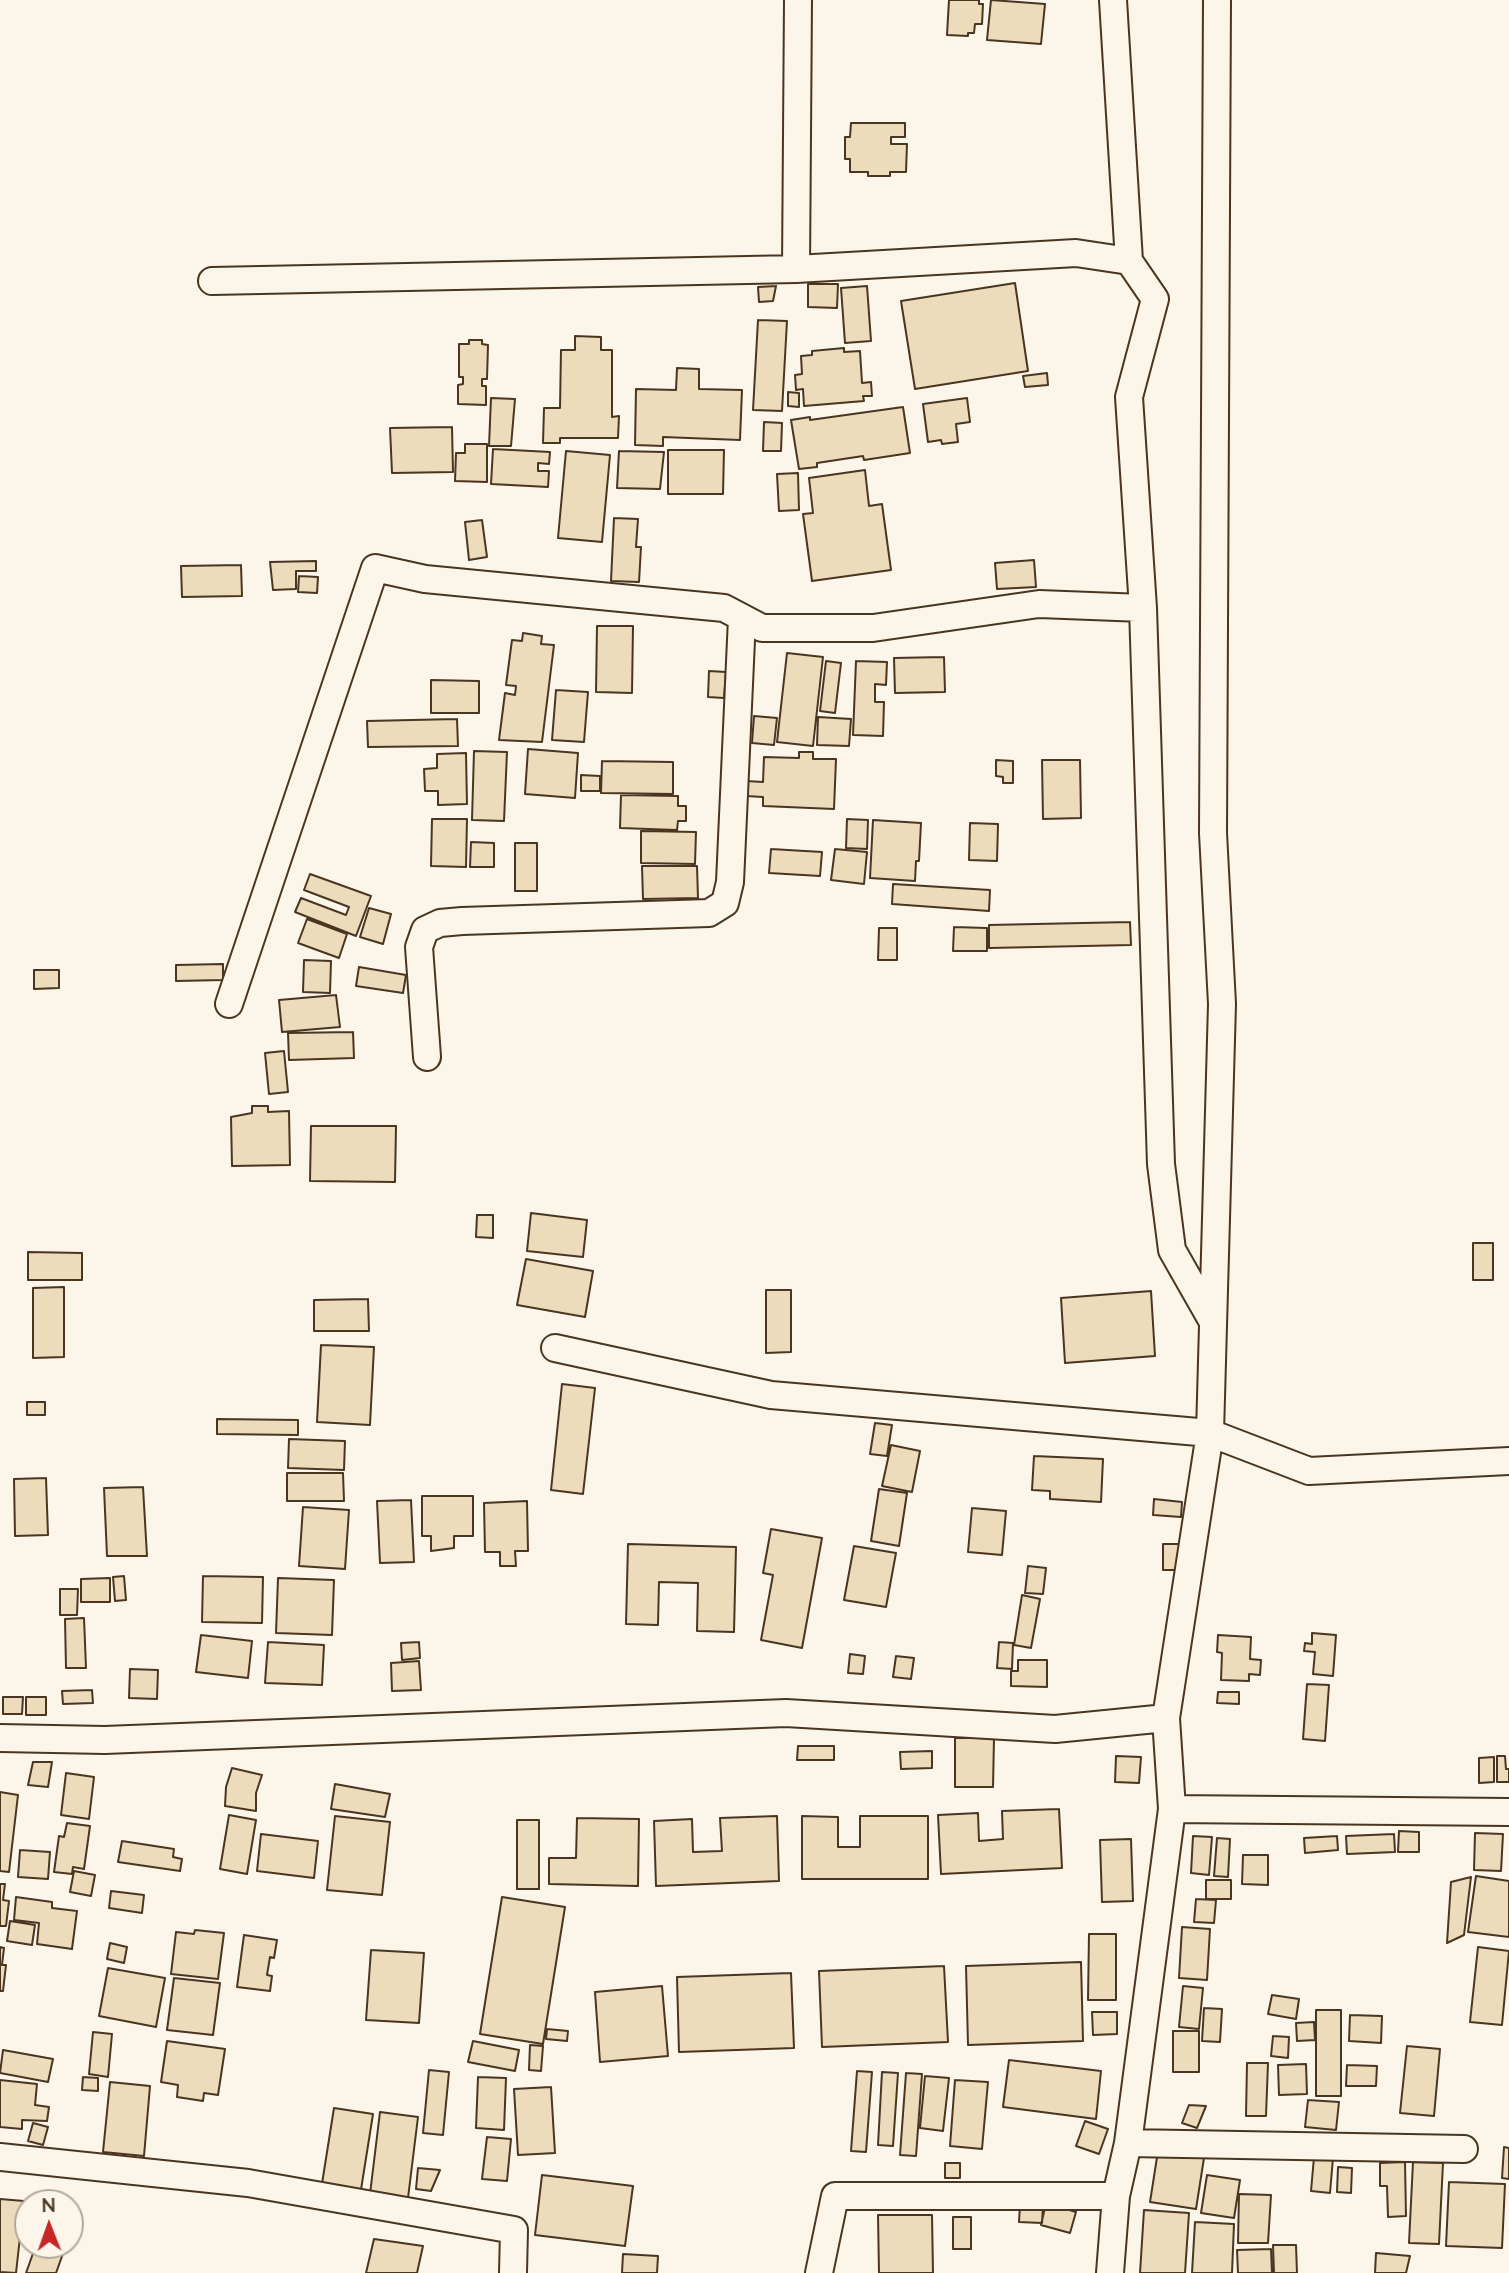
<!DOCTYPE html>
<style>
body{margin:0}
#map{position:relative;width:1509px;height:2273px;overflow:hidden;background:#fbf6e9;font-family:Mulish,sans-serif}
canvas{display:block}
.north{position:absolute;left:14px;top:2189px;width:70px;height:70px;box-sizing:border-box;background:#fbf6e9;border:2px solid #b4a999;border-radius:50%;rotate:359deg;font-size:19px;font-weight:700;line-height:28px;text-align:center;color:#4a3520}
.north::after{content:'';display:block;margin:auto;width:24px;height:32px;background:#c62828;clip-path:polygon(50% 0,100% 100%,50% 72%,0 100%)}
</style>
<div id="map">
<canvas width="1509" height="2273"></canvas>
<div class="north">N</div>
</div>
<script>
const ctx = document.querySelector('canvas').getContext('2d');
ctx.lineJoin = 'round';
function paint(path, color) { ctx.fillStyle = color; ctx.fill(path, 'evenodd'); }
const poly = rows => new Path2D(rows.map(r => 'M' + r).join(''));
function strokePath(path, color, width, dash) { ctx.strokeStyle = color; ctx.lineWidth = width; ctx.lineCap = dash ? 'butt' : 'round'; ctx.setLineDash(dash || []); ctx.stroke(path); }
const building = poly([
 [949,0,979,0,979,4,983,4,982,24,975,24,974,33,968,33,968,36,947,35,949,0],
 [991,0,1045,4,1041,44,987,40,991,0],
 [851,123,905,123,905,137,891,137,891,144,907,144,906,172,890,172,890,176,868,176,868,172,850,172,850,159,845,159,845,137,850,137,851,123],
 [1015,283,1028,371,915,389,901,301,1015,283],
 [808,284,838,284,837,308,808,307,808,284],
 [776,286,773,301,759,302,758,287,776,286],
 [867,286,871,341,845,343,841,288,867,286],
 [758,320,787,321,782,411,753,410,758,320],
 [575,336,601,337,601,350,612,350,612,417,619,416,618,438,560,438,560,443,543,443,544,408,560,408,561,350,575,350,575,336],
 [469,340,482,340,482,344,488,345,487,379,482,379,482,386,486,386,486,405,458,404,458,385,463,384,463,377,459,377,459,344,469,344,469,340],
 [844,348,844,352,860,351,862,383,871,382,872,396,863,396,864,401,804,406,803,389,796,390,795,375,802,374,801,356,812,355,812,351,844,348],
 [677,368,699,369,699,389,742,390,740,440,663,437,663,446,635,445,636,389,676,390,677,368],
 [1047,373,1048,385,1025,387,1023,376,1047,373],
 [788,392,799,393,799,407,788,406,788,392],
 [491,398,515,399,511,446,489,446,491,398],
 [967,398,970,422,956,424,958,442,942,444,941,440,928,442,923,404,967,398],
 [903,407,910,453,864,460,863,456,817,463,817,467,799,469,791,420,810,417,810,420,903,407],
 [764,422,782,423,781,451,763,451,764,422],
 [452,427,453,472,392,473,390,428,452,427],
 [465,444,487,444,487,482,455,481,456,453,465,453,465,444],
 [493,449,550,452,549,464,538,463,538,471,549,471,548,487,491,484,493,449],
 [668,450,724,450,723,494,668,494,668,450],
 [566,451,610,455,602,542,558,538,566,451],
 [619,451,664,452,660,489,617,488,619,451],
 [865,470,869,506,882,504,891,570,812,581,803,514,813,513,809,478,865,470],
 [798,473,799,510,779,511,777,474,798,473],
 [614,518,638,519,636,547,641,547,639,582,611,581,614,518],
 [482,520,487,557,469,560,465,522,482,520],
 [1034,560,1036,587,997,589,995,563,1034,560],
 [316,561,316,571,296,571,296,589,273,590,270,562,316,561],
 [241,565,242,596,182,597,181,566,241,565],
 [299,576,318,577,317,593,298,592,299,576],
 [597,626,633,626,632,693,596,692,597,626],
 [523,633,542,636,541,644,554,645,542,742,499,740,505,693,515,695,516,686,506,685,512,640,522,641,523,633],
 [787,653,823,657,813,746,777,742,787,653],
 [944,657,945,692,895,693,894,658,944,657],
 [826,661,841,663,835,713,820,711,826,661],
 [856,661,887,662,886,685,875,684,875,702,884,702,883,736,853,735,856,661],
 [709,671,726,672,724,698,708,697,709,671],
 [431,680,479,681,479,713,431,713,431,680],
 [556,690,588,692,584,742,552,740,556,690],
 [754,716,777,718,774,745,752,743,754,716],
 [818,717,851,719,849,746,817,745,818,717],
 [457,719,458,746,368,747,367,721,457,719],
 [528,749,578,753,575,798,525,794,528,749],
 [474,751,507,752,504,821,472,820,474,751],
 [799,752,813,752,813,759,836,759,834,809,763,806,763,797,746,796,746,781,763,782,764,757,799,758,799,752],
 [466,753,467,804,438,805,438,791,425,791,424,769,437,768,437,754,466,753],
 [996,760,1013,761,1013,783,1003,783,1003,777,996,776,996,760],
 [1042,760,1080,760,1081,818,1043,819,1042,760],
 [602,761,673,762,673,794,601,793,602,761],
 [581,775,600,776,600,791,581,791,581,775],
 [621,795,678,796,678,806,686,806,686,821,678,821,677,830,620,828,621,795],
 [432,819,467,819,466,867,431,866,432,819],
 [847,819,868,820,867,849,846,848,847,819],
 [873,820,921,823,919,861,916,861,915,881,870,878,873,820],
 [970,823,998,824,997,861,969,860,970,823],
 [641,831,696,832,695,864,641,863,641,831],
 [471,842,494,843,494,867,470,867,471,842],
 [515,843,537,843,537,891,515,891,515,843],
 [771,849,822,852,820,876,769,873,771,849],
 [835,849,867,852,864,884,831,880,835,849],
 [642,866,697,866,698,898,643,899,642,866],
 [310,874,371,896,356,936,295,912,301,898,346,915,349,907,304,890,310,874],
 [893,884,990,890,989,911,892,904,893,884],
 [369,908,391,914,383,944,360,937,369,908],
 [307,919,347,934,339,958,298,943,307,919],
 [1130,922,1131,945,989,948,989,925,1130,922],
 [954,927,987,928,987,951,953,951,954,927],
 [879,928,897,928,897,960,878,960,879,928],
 [304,960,331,961,330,993,303,992,304,960],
 [223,964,223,980,176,981,176,965,223,964],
 [359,967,406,975,403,993,356,986,359,967],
 [34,970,59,970,59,988,34,989,34,970],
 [336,995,340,1027,282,1032,279,1000,336,995],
 [353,1032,354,1058,289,1060,288,1033,353,1032],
 [284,1051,288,1092,269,1094,265,1053,284,1051],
 [252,1106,268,1106,268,1112,289,1111,290,1165,232,1166,231,1117,252,1113,252,1106],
 [311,1126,396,1126,395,1182,310,1181,311,1126],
 [531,1213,587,1220,583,1257,527,1251,531,1213],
 [477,1215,493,1215,493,1238,476,1237,477,1215],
 [1473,1243,1493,1243,1493,1280,1473,1280,1473,1243],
 [28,1252,82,1253,82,1280,28,1280,28,1252],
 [526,1259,593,1271,585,1317,517,1305,526,1259],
 [64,1287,64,1357,33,1358,33,1288,64,1287],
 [766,1290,791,1290,791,1352,766,1353,766,1290],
 [1151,1291,1155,1356,1065,1363,1061,1298,1151,1291],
 [368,1299,369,1331,314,1331,314,1300,368,1299],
 [321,1345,374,1347,370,1425,317,1422,321,1345],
 [562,1384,595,1388,583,1494,551,1490,562,1384],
 [27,1402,45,1402,45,1415,27,1415,27,1402],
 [217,1419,298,1420,298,1435,217,1434,217,1419],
 [875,1423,892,1425,887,1456,870,1454,875,1423],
 [289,1439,345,1441,344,1470,288,1468,289,1439],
 [891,1445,920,1451,912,1492,882,1486,891,1445],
 [1034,1456,1103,1459,1101,1502,1050,1499,1050,1491,1032,1490,1034,1456],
 [287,1473,343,1473,344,1501,287,1501,287,1473],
 [46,1478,48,1535,15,1536,14,1479,46,1478],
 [143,1487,147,1556,107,1556,104,1488,143,1487],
 [879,1489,907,1493,899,1546,871,1541,879,1489],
 [422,1496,473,1496,473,1536,454,1536,454,1548,431,1551,431,1536,422,1536,422,1496],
 [1154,1499,1182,1502,1181,1517,1153,1515,1154,1499],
 [411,1500,414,1562,380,1563,377,1501,411,1500],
 [527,1501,528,1551,515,1551,516,1566,500,1566,500,1552,485,1552,484,1503,527,1501],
 [303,1507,349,1510,345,1569,299,1566,303,1507],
 [972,1508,1006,1511,1002,1555,968,1552,972,1508],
 [771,1529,822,1538,802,1648,761,1640,773,1575,763,1573,771,1529],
 [628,1544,736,1547,734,1632,697,1631,698,1583,659,1582,658,1625,626,1624,628,1544],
 [1163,1544,1179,1544,1178,1570,1163,1570,1163,1544],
 [854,1546,896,1553,886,1607,844,1600,854,1546],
 [1028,1566,1046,1568,1043,1594,1025,1593,1028,1566],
 [124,1576,126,1600,115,1601,113,1577,124,1576],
 [203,1576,263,1577,262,1623,202,1622,203,1576],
 [110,1578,110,1602,81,1602,81,1579,110,1578],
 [278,1578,334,1580,332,1635,276,1633,278,1578],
 [60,1589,78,1589,77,1615,60,1615,60,1589],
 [1022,1595,1040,1599,1031,1648,1014,1645,1022,1595],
 [84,1618,86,1668,66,1668,65,1619,84,1618],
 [1312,1633,1336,1635,1333,1676,1313,1674,1315,1652,1304,1651,1305,1643,1312,1644,1312,1633],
 [201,1635,252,1641,248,1678,196,1672,201,1635],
 [1218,1635,1251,1637,1250,1659,1261,1660,1260,1675,1249,1674,1249,1681,1221,1680,1222,1653,1217,1652,1218,1635],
 [268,1642,324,1645,322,1685,265,1683,268,1642],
 [419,1642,420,1658,402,1660,401,1643,419,1642],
 [999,1642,1013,1643,1012,1669,997,1668,999,1642],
 [850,1654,865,1656,863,1674,848,1673,850,1654],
 [896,1656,914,1658,911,1679,893,1677,896,1656],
 [1018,1660,1047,1660,1047,1687,1011,1686,1011,1671,1018,1671,1018,1660],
 [419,1661,421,1690,392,1691,391,1663,419,1661],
 [130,1669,158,1670,157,1699,129,1698,130,1669],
 [1307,1684,1329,1685,1325,1741,1303,1739,1307,1684],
 [92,1690,93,1703,63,1704,62,1691,92,1690],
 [1218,1692,1239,1692,1239,1704,1217,1703,1218,1692],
 [3,1697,23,1697,22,1714,3,1714,3,1697],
 [26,1697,46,1697,46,1715,26,1715,26,1697],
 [955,1738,994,1738,993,1787,955,1787,955,1738],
 [798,1746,834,1746,834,1760,797,1760,798,1746],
 [932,1751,932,1768,901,1769,900,1752,932,1751],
 [1116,1756,1141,1757,1139,1783,1115,1782,1116,1756],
 [1497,1756,1505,1756,1506,1769,1509,1769,1509,1782,1497,1782,1497,1756],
 [1494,1757,1494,1782,1479,1783,1479,1758,1494,1757],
 [33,1762,52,1762,48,1787,28,1785,33,1762],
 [232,1768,262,1775,256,1793,256,1811,225,1806,226,1787,232,1768],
 [66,1773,94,1777,89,1819,61,1815,66,1773],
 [335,1784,390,1794,385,1817,331,1809,335,1784],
 [0,1792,18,1795,9,1872,0,1871,0,1792],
 [1059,1809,1062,1868,941,1874,938,1815,978,1813,979,1841,1003,1839,1002,1811,1059,1809],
 [229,1815,256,1820,247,1874,220,1869,229,1815],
 [335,1816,390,1822,382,1895,327,1890,335,1816],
 [777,1816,779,1881,656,1886,654,1821,692,1819,693,1852,722,1851,720,1818,777,1816],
 [802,1816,838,1817,838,1847,860,1847,860,1816,928,1816,928,1879,802,1879,802,1816],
 [577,1818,639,1819,638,1886,549,1884,549,1858,576,1858,577,1818],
 [517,1820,539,1820,539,1889,517,1889,517,1820],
 [67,1823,90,1826,84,1869,73,1867,72,1874,54,1872,59,1836,64,1837,67,1823],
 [1399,1831,1419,1832,1419,1852,1398,1852,1399,1831],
 [1475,1833,1503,1834,1501,1871,1474,1870,1475,1833],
 [261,1834,318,1841,314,1878,257,1871,261,1834],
 [1394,1834,1395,1852,1347,1854,1346,1836,1394,1834],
 [1193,1836,1212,1837,1209,1875,1191,1873,1193,1836],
 [1337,1836,1338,1850,1305,1853,1304,1838,1337,1836],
 [1217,1838,1230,1839,1228,1877,1214,1876,1217,1838],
 [1131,1839,1133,1901,1102,1902,1100,1840,1131,1839],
 [122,1841,174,1849,173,1857,182,1859,180,1871,118,1862,122,1841],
 [20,1850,50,1852,48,1879,18,1877,20,1850],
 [1243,1855,1268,1855,1268,1885,1242,1884,1243,1855],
 [74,1871,95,1875,91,1896,70,1892,74,1871],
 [1476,1876,1509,1881,1509,1937,1468,1932,1476,1876],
 [1471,1877,1464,1935,1447,1943,1451,1882,1471,1877],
 [1206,1880,1231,1880,1231,1899,1206,1899,1206,1880],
 [0,1884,5,1884,3,1900,9,1901,6,1926,0,1926,0,1884],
 [111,1891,144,1895,142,1913,109,1908,111,1891],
 [16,1897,52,1902,52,1908,77,1911,72,1949,37,1944,39,1923,14,1920,16,1897],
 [502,1897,565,1907,543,2044,480,2034,502,1897],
 [1196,1899,1216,1900,1214,1923,1194,1922,1196,1899],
 [10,1921,35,1925,32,1945,7,1941,10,1921],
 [1182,1927,1210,1929,1207,1980,1179,1978,1182,1927],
 [195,1930,224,1933,218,1979,171,1974,176,1932,194,1934,195,1930],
 [1089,1934,1116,1934,1116,2000,1088,2000,1089,1934],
 [244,1935,277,1940,274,1958,270,1957,267,1975,272,1976,270,1991,237,1987,244,1935],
 [110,1943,127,1947,124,1963,107,1959,110,1943],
 [0,1947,4,1948,2,1965,6,1965,3,1991,0,1991,0,1947],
 [1478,1947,1509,1951,1502,2025,1470,2022,1478,1947],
 [371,1950,424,1953,419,2023,366,2020,371,1950],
 [1081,1962,1083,2041,968,2045,966,1966,1081,1962],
 [944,1966,948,2042,822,2047,819,1971,944,1966],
 [108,1968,165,1978,156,2027,99,2016,108,1968],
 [791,1973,794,2048,679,2052,677,1977,791,1973],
 [174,1978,220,1983,213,2035,167,2030,174,1978],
 [662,1986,668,2056,600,2062,595,1992,662,1986],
 [1183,1986,1203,1988,1199,2029,1179,2027,1183,1986],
 [1272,1995,1299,1999,1296,2019,1268,2014,1272,1995],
 [1204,2008,1222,2009,1220,2042,1202,2041,1204,2008],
 [1316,2010,1341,2010,1341,2096,1316,2096,1316,2010],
 [1092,2012,1117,2012,1117,2034,1093,2035,1092,2012],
 [1350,2015,1382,2016,1381,2043,1349,2041,1350,2015],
 [1314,2022,1315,2040,1297,2041,1296,2023,1314,2022],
 [547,2029,568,2031,567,2041,546,2039,547,2029],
 [1173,2031,1199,2031,1199,2072,1173,2072,1173,2031],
 [93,2032,112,2034,108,2077,89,2074,93,2032],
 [1273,2036,1289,2037,1288,2058,1271,2056,1273,2036],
 [167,2041,225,2049,218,2095,204,2093,203,2101,177,2097,178,2085,161,2082,167,2041],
 [473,2041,519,2050,515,2071,468,2062,473,2041],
 [530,2045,543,2046,541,2071,529,2070,530,2045],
 [1407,2046,1440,2049,1434,2116,1400,2113,1407,2046],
 [3,2050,53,2059,48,2082,0,2073,3,2050],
 [1009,2060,1101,2071,1096,2119,1003,2107,1009,2060],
 [1247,2063,1268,2063,1266,2116,1246,2116,1247,2063],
 [1306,2064,1307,2094,1279,2095,1278,2065,1306,2064],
 [1347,2065,1377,2066,1376,2086,1346,2086,1347,2065],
 [429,2070,449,2072,443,2135,423,2133,429,2070],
 [857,2071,872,2072,866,2152,851,2151,857,2071],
 [882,2072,898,2073,893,2146,878,2145,882,2072],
 [906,2073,922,2074,916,2156,900,2155,906,2073],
 [925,2076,949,2078,943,2131,920,2128,925,2076],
 [83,2077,98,2078,98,2091,82,2090,83,2077],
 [478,2077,506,2078,504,2130,476,2128,478,2077],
 [0,2080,37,2084,35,2105,49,2107,47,2121,22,2120,22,2129,0,2127,0,2080],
 [955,2080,988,2082,982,2149,950,2146,955,2080],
 [110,2082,150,2086,144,2156,103,2152,110,2082],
 [551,2087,555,2153,518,2155,514,2089,551,2087],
 [1308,2100,1339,2102,1336,2130,1305,2127,1308,2100],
 [1189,2105,1206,2106,1197,2128,1182,2123,1189,2105],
 [334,2108,373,2114,360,2196,321,2190,334,2108],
 [380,2112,418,2117,408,2198,370,2194,380,2112],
 [1085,2121,1108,2129,1099,2154,1076,2146,1085,2121],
 [33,2123,48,2127,43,2145,28,2141,33,2123],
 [487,2137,511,2139,507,2181,482,2179,487,2137],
 [1504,2147,1509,2148,1509,2179,1502,2178,1504,2147],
 [1158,2151,1204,2158,1196,2209,1150,2202,1158,2151],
 [1314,2157,1333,2158,1330,2193,1311,2191,1314,2157],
 [1405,2162,1406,2216,1388,2217,1387,2186,1380,2186,1380,2163,1405,2162],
 [1413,2162,1443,2163,1439,2244,1409,2243,1413,2162],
 [945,2163,960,2163,960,2178,945,2178,945,2163],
 [1338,2167,1352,2168,1351,2193,1337,2192,1338,2167],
 [418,2168,440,2170,431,2191,416,2189,418,2168],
 [542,2175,633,2186,625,2246,535,2235,542,2175],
 [1207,2175,1240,2180,1234,2218,1201,2213,1207,2175],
 [1449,2182,1505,2184,1502,2248,1446,2246,1449,2182],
 [1239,2194,1271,2195,1268,2243,1238,2243,1239,2194],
 [0,2199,24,2201,16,2273,0,2272,0,2199],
 [1046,2203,1076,2212,1070,2233,1041,2225,1046,2203],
 [1020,2205,1043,2206,1042,2223,1019,2222,1020,2205],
 [1144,2210,1189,2213,1185,2273,1140,2273,1144,2210],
 [878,2215,932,2215,933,2273,879,2273,878,2215],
 [953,2217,971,2217,971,2249,953,2249,953,2217],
 [1195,2222,1234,2224,1232,2273,1192,2273,1195,2222],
 [374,2239,423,2246,417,2273,366,2273,374,2239],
 [36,2245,66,2245,56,2273,26,2273,36,2245],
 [1273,2245,1296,2245,1297,2273,1274,2273,1273,2245],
 [1271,2249,1272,2273,1238,2273,1237,2250,1271,2249],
 [1376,2253,1410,2256,1406,2273,1375,2273,1376,2253],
 [623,2254,658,2256,657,2273,622,2273,623,2254]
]);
const minor = poly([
 [1113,0,1129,261,1155,299,1129,397,1143,608,1161,1164,1172,1250,1213,1322],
 [796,269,798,0],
 [212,281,796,269,1076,253,1129,261],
 [229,1004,375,568,425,579,724,608,762,628,873,628,1039,604,1143,608],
 [427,1057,419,947,425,930,440,923,462,921,709,913,725,903,730,882,742,618],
 [555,1348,771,1395,1210,1433,1222,1004,1213,833,1217,0],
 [0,1738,105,1740,786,1713,1055,1729,1166,1718],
 [1172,1809,1509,1812],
 [1128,2143,1464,2149],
 [0,2157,248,2183,514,2230,513,2273],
 [819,2273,835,2196,1116,2196],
 [1110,2273,1116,2196,1128,2143,1172,1809,1166,1718,1210,1433,1309,1471,1509,1461]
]);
paint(building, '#ecdcbc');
strokePath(building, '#4a3520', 2);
strokePath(minor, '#4a3520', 30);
strokePath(minor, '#fbf6e9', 26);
</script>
